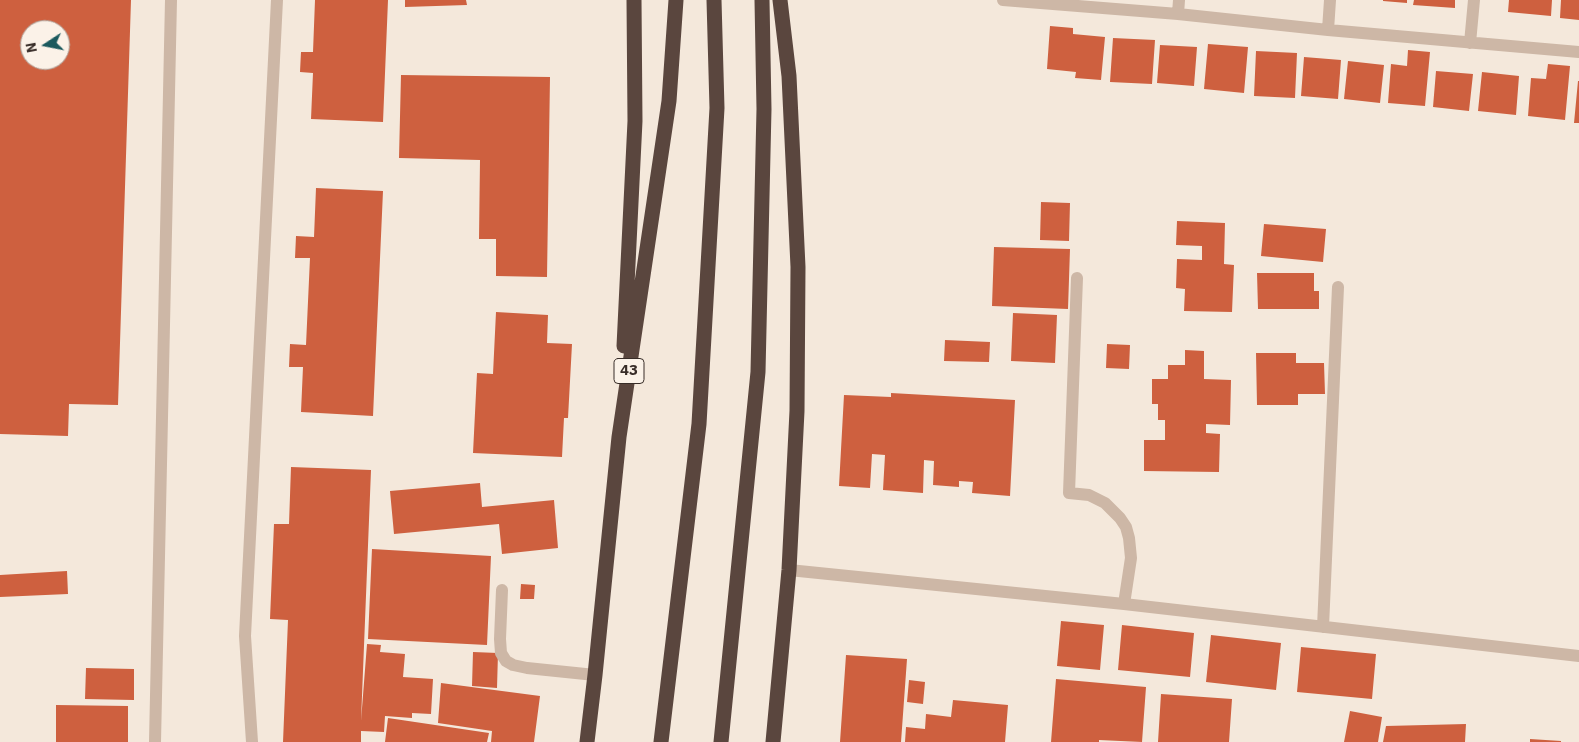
<!DOCTYPE html>
<style>
body{margin:0}
#map{position:relative;width:1579px;height:742px;overflow:hidden;background:#f4e8db;font-family:"IBM Plex Sans",sans-serif}
canvas{display:block}
.north{position:absolute;left:20px;top:20px;width:50px;height:50px;box-sizing:border-box;background:#fbf2e8;border:1px solid #ada39b;border-radius:50%;rotate:259deg;font-size:14px;font-weight:700;line-height:20px;text-align:center;color:#382d28}
.north::after{content:'';display:block;margin:auto;width:18px;height:22px;background:#1a595d;clip-path:polygon(50% 0,100% 100%,50% 72%,0 100%)}
</style>
<div id="map">
<canvas width="1579" height="742"></canvas>
<div class="north">N</div>
</div>
<script>
const ctx = document.querySelector('canvas').getContext('2d');
ctx.lineJoin = 'round';
function paint(path, color) { ctx.fillStyle = color; ctx.fill(path, 'evenodd'); }
const poly = rows => new Path2D(rows.map(r => 'M' + r).join(''));
function strokePath(path, color, width, dash) { ctx.strokeStyle = color; ctx.lineWidth = width; ctx.lineCap = dash ? 'butt' : 'round'; ctx.setLineDash(dash || []); ctx.stroke(path); }
function write(font, color, halo, rows, align = 'center') {
  ctx.font = font + ' "IBM Plex Sans",sans-serif'; ctx.lineWidth = 4; ctx.setLineDash([]); ctx.textBaseline = 'middle'; ctx.strokeStyle = halo; ctx.fillStyle = color; for (const [text, x, y, turn = 0] of rows) {
    ctx.save(); ctx.translate(x, y); ctx.rotate((+turn || 0) * Math.PI / 180); ctx.textAlign = isNaN(turn) ? turn : align; if (halo) ctx.strokeText(text, 0, 0); ctx.fillText(text, 0, 0); ctx.restore();
  }
}
const building = poly([
 [0,0,131,0,118,405,69,404,68,436,0,434],
 [30,30,60,30,60,60,30,60],
 [315,0,388,0,383,122,311,119,313,73,300,72,301,52,313,52],
 [405,0,466,0,467,5,405,7],
 [1383,0,1407,0,1407,3,1383,1],
 [1414,0,1455,0,1455,8,1413,5],
 [1509,0,1552,0,1551,16,1508,12],
 [1561,0,1579,0,1579,20,1560,18],
 [1050,26,1073,28,1073,34,1105,37,1101,80,1075,78,1076,72,1047,69],
 [1113,38,1155,40,1152,84,1110,82],
 [1208,44,1248,47,1244,93,1204,89],
 [1160,45,1197,47,1194,86,1157,83],
 [1408,50,1430,52,1425,106,1388,103,1391,64,1407,66],
 [1256,51,1297,53,1295,98,1254,96],
 [1304,57,1341,60,1338,99,1301,96],
 [1348,61,1384,65,1380,103,1344,99],
 [1548,64,1570,66,1565,120,1528,116,1531,78,1546,79],
 [1436,71,1473,74,1469,111,1433,107],
 [1482,72,1519,76,1516,115,1478,111],
 [401,75,550,77,547,277,496,276,496,239,479,239,480,160,399,158],
 [1578,81,1579,81,1579,123,1574,123],
 [316,188,383,191,373,416,301,412,303,367,289,367,290,344,306,345,310,258,295,258,296,236,314,237],
 [1041,202,1070,203,1069,241,1040,240],
 [1177,221,1225,223,1224,264,1234,265,1232,312,1184,311,1185,289,1176,288,1177,259,1202,260,1202,246,1176,245],
 [1264,224,1326,229,1323,262,1261,256],
 [994,247,1070,249,1068,309,992,306],
 [1257,273,1314,273,1314,291,1319,291,1319,309,1258,309],
 [496,312,548,315,547,343,572,344,568,418,564,418,562,457,473,453,477,373,493,374],
 [1013,313,1057,315,1055,363,1011,361],
 [945,340,990,342,989,362,944,361],
 [1107,344,1130,345,1129,369,1106,368],
 [1185,350,1204,351,1204,379,1231,380,1230,425,1206,424,1206,433,1220,434,1219,472,1144,471,1144,440,1165,440,1165,420,1158,420,1158,404,1152,404,1152,379,1168,379,1168,365,1185,365],
 [1256,353,1296,353,1296,363,1324,363,1325,394,1298,394,1298,405,1257,405],
 [891,393,1015,400,1010,496,972,493,973,482,959,481,959,487,933,485,934,461,924,460,923,493,883,490,885,455,872,454,870,488,839,486,844,395,891,397],
 [291,467,371,470,361,721,367,644,381,645,380,652,405,654,403,677,433,679,431,714,412,713,412,718,385,716,384,732,361,731,361,742,283,742,288,620,270,619,274,524,289,524],
 [480,483,482,507,554,500,558,548,502,554,499,524,394,534,390,491],
 [372,549,491,556,487,645,368,639],
 [67,571,68,594,0,597,0,575],
 [521,584,535,585,534,599,520,599],
 [1061,621,1104,625,1100,670,1057,666],
 [1122,625,1194,633,1190,677,1118,670],
 [1211,635,1281,643,1276,690,1206,682],
 [1301,647,1376,654,1372,699,1297,692],
 [473,652,498,653,497,688,472,686],
 [846,655,907,659,901,742,840,742],
 [86,668,134,669,134,700,85,699],
 [1056,679,1146,687,1142,742,1099,740,1099,742,1051,742],
 [909,680,925,682,923,704,907,702],
 [441,683,540,696,534,742,491,742,492,731,438,723],
 [1161,694,1232,699,1229,742,1158,742],
 [953,700,1008,705,1005,742,905,742,906,727,925,729,926,714,951,717],
 [56,705,128,706,128,742,56,742],
 [1350,711,1382,717,1378,742,1344,742],
 [388,718,489,733,487,742,385,742],
 [1466,724,1465,742,1383,742,1386,726],
 [1530,739,1561,741,1561,742,1530,742]
]);
const lane = poly([
 [502,590,500,639,501,653,506,661,513,665,527,668,595,675],
 [155,742,171,0],
 [252,742,245,636,277,0]
]);
const street = poly([
 [1003,0,1178,14,1328,30,1579,52],
 [1178,14,1179,0],
 [1328,30,1330,0],
 [1470,43,1474,0],
 [1077,278,1069,493,1089,495,1105,503,1120,518,1126,527,1129,538,1131,558,1124,604],
 [789,570,1124,604,1579,656],
 [1323,627,1338,287]
]);
const highway = poly([
 [624,346,635,121,634,0],
 [587,742,595,675,619,437,669,101,676,0],
 [661,742,699,424,717,108,714,0],
 [721,742,758,372,764,109,762,0],
 [773,742,789,570,797,411,798,267,789,76,780,0]
]);
const shields = [
 [629,371,30]
];
const shieldNames = [
 ["43",629,371]
];
paint(building, '#ce603f');
strokePath(lane, '#cdb7a6', 12);
strokePath(street, '#cdb7a6', 12);
strokePath(highway, '#5a463e', 15);
for (const [x, y, w] of shields) { const box = new Path2D(); box.roundRect(x - w / 2, y - 12.5, w, 25, 4); ctx.fillStyle = '#fbf2e8'; ctx.fill(box); strokePath(box, '#382d28', 1); }
write('bold 15px', '#382d28', null, shieldNames);
</script>
